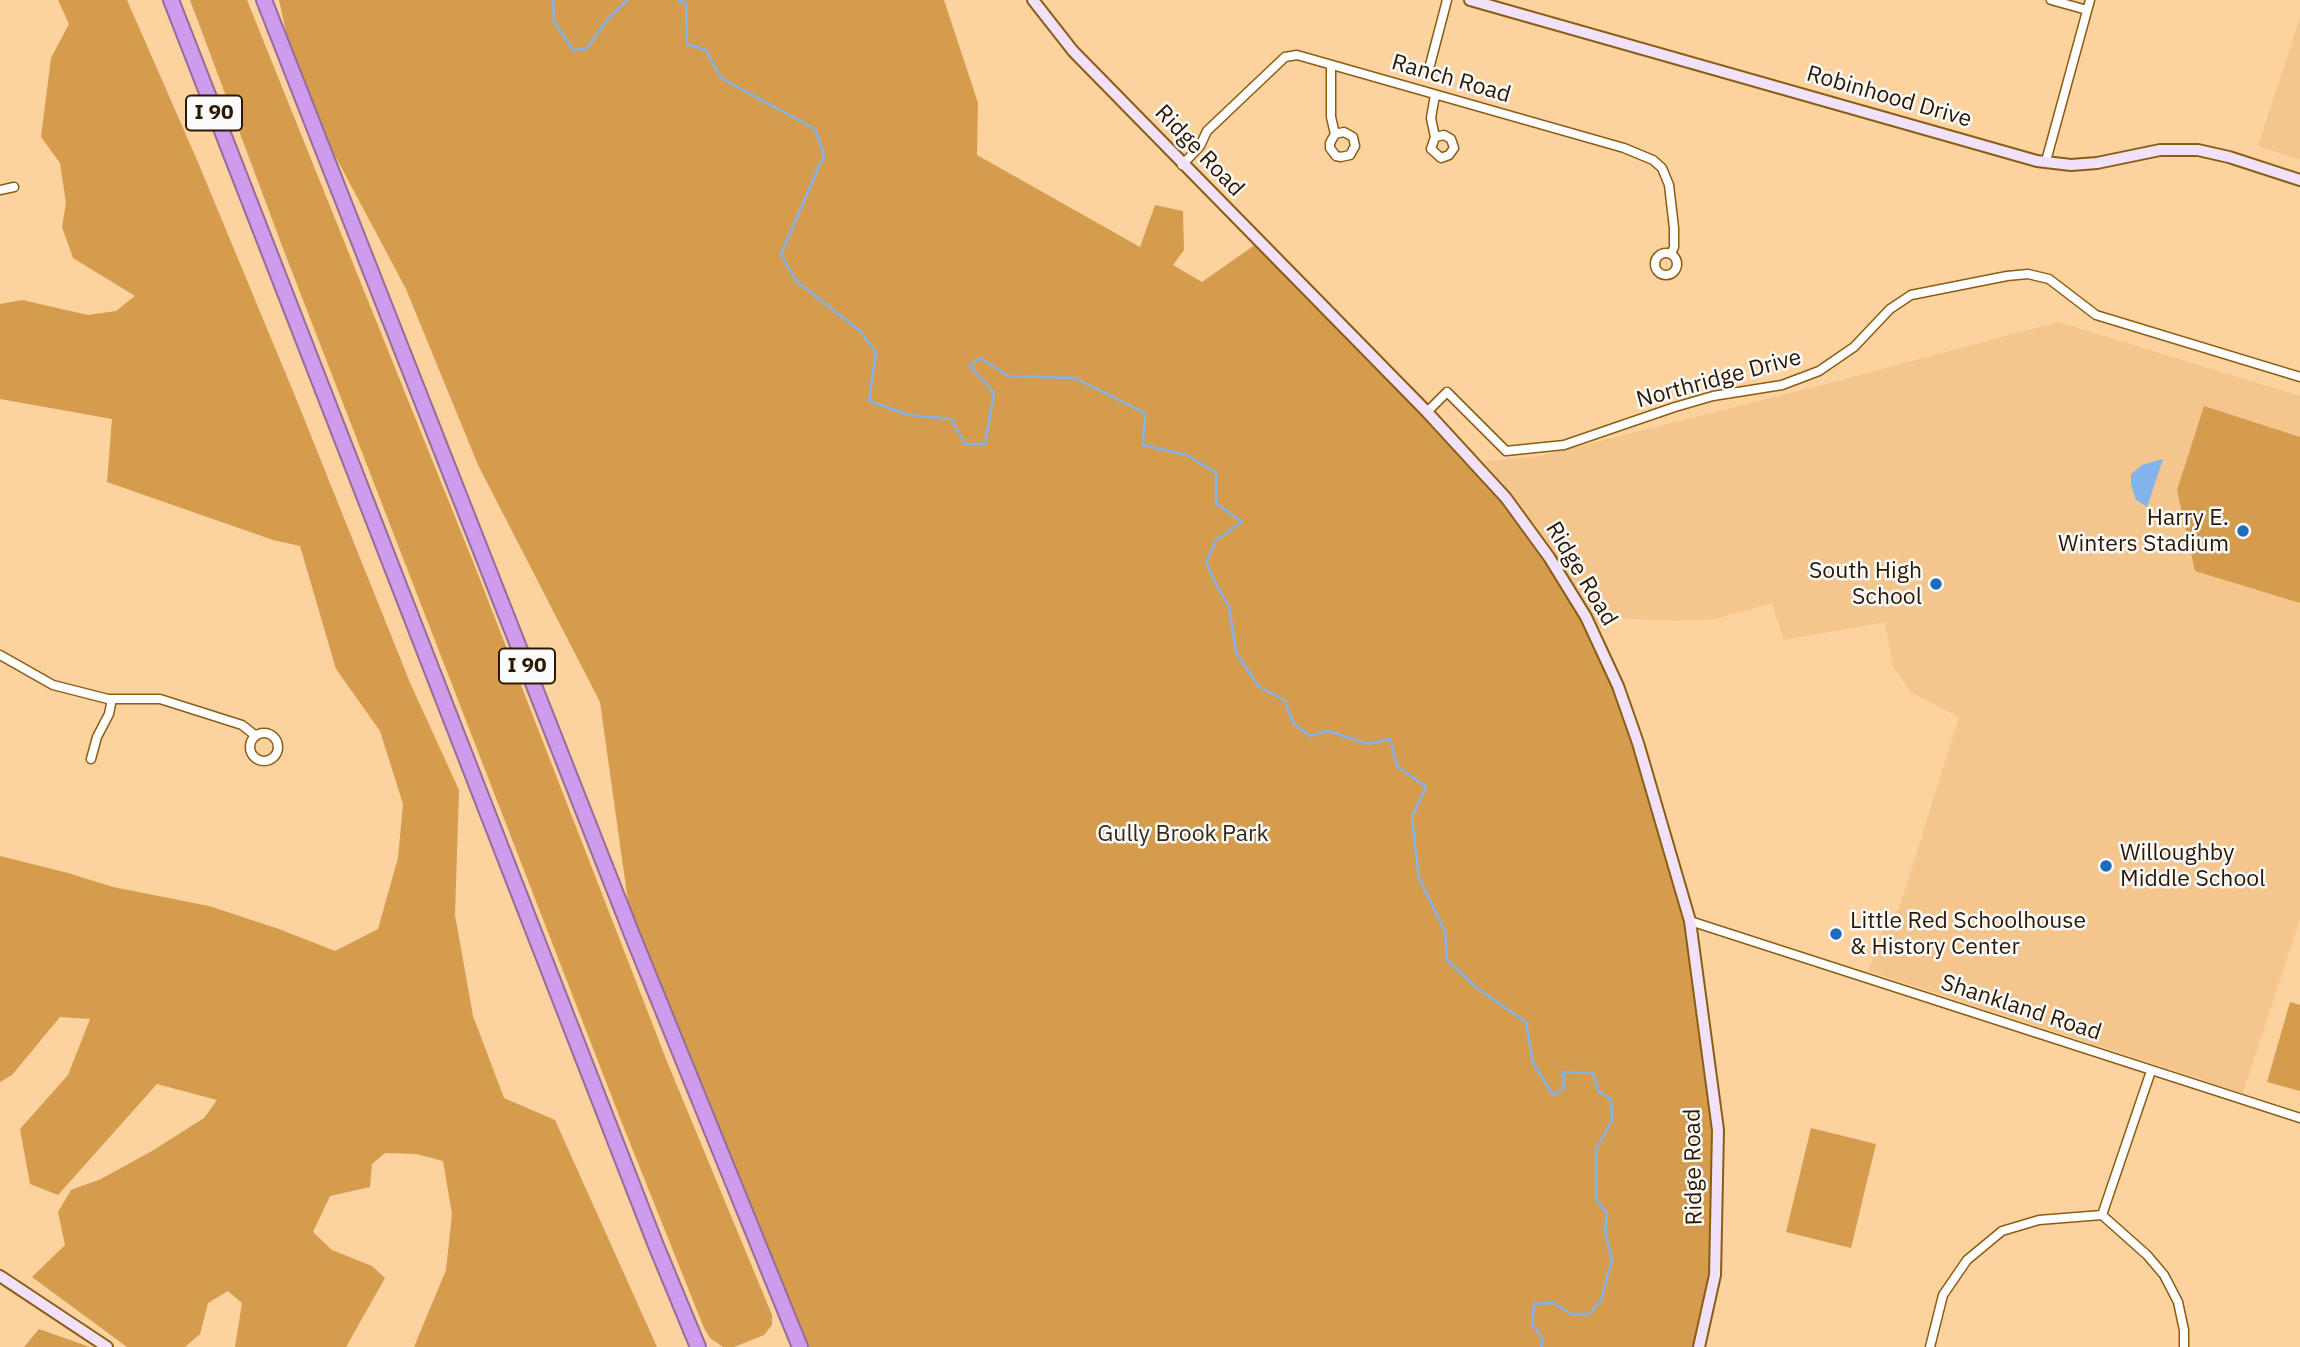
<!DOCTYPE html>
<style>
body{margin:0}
canvas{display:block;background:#fcd29e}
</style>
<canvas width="2300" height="1347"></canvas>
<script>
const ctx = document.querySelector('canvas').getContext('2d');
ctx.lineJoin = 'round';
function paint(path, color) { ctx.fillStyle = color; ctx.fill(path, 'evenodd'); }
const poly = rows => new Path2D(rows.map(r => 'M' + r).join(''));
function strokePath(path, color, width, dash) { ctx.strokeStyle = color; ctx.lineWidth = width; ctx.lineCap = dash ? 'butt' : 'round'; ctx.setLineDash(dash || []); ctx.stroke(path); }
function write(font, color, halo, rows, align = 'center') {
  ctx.font = font + ' "IBM Plex Sans",sans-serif'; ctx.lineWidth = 5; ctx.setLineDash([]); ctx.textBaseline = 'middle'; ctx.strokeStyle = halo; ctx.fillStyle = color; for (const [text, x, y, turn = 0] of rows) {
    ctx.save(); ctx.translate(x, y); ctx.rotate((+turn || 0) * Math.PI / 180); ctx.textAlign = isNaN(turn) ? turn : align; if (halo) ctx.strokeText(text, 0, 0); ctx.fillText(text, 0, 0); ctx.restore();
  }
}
const built = poly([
 [2300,18,2300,160,2258,146],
 [2058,322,2300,396,2300,919,2243,1093,1868,971,1885,923,1899,909,1959,717,1911,692,1893,667,1885,622,1784,640,1772,603,1715,619,1676,621,1617,618,1601,630,1561,564,1484,461,1540,456,1834,382]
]);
const green = poly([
 [58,0,127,0,197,160,295,396,411,685,459,790,455,915,473,1016,504,1098,555,1120,657,1347,414,1347,446,1270,452,1214,443,1161,416,1154,385,1153,372,1164,370,1187,330,1196,313,1232,332,1250,372,1266,385,1278,346,1347,235,1347,242,1303,228,1291,208,1303,200,1334,185,1347,127,1347,32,1277,65,1245,58,1212,71,1190,101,1179,152,1151,204,1118,217,1100,157,1084,58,1195,30,1184,20,1129,68,1075,90,1019,60,1017,12,1075,0,1082,0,856,68,873,113,887,209,906,279,929,335,951,378,929,398,858,403,804,380,731,336,669,300,546,273,540,107,482,112,419,0,399,0,304,22,300,88,315,116,311,135,296,73,258,62,227,66,203,60,163,41,137,51,58,69,24],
 [190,0,247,0,474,564,668,1064,772,1315,772,1325,764,1335,734,1347,723,1347,710,1338,704,1328,620,1118,284,251],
 [279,0,944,0,978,103,977,155,1140,247,1155,205,1183,211,1184,250,1173,265,1202,282,1259,242,1427,412,1549,557,1618,686,1690,921,1718,1130,1715,1275,1699,1347,800,1347,633,937,600,702,478,465,406,289,298,86],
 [2204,406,2300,437,2300,603,2195,571,2177,490],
 [2290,1002,2300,1005,2300,1091,2267,1082],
 [1811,1128,1876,1144,1851,1248,1786,1232],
 [39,1329,90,1347,24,1347]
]);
const water = poly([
 [2163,459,2147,507,2136,500,2131,485,2131,474,2142,465]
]);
const stream = poly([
 [553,0,554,21,573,50,586,49,607,20,627,0],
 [678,0,686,3,687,44,706,50,721,78,815,129,824,155,781,254,796,281,860,331,876,352,869,401,909,415,951,419,965,444,985,444,994,393,970,366,980,358,1008,376,1075,378,1145,413,1143,445,1187,455,1216,473,1216,503,1242,522,1216,540,1206,562,1215,582,1229,607,1236,652,1258,686,1284,700,1294,724,1310,736,1328,731,1368,744,1390,739,1397,766,1426,787,1412,817,1415,847,1419,878,1445,932,1447,960,1477,988,1526,1022,1533,1063,1553,1095,1564,1089,1563,1072,1593,1073,1599,1092,1611,1099,1612,1121,1596,1149,1596,1199,1607,1213,1605,1232,1612,1259,1601,1300,1590,1314,1571,1314,1554,1303,1534,1304,1532,1324,1543,1338,1541,1347]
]);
const street = poly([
 [2051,0,2087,10],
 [1331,65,1331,117,1335,134,1330,143,1330,148,1336,156,1341,157,1350,155,1355,146,1353,137,1344,132,1335,134],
 [1430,65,1447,0],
 [1435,95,1431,118,1435,137,1431,149,1441,158,1449,155,1454,148,1451,139,1444,135,1435,137],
 [2046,161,2090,0],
 [1182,165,1200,146,1207,131,1285,57,1297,55,1624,148,1653,160,1662,168,1669,185,1674,228,1674,247,1671,254],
 [0,190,14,187],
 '1655 264a11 11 0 1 1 22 0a11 11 0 1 1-22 0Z',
 [1427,412,1447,392,1506,451,1564,445,1675,407,1713,396,1782,385,1819,371,1854,347,1890,309,1911,295,2007,276,2028,274,2049,279,2096,315,2300,377],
 [0,655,53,685,108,699,160,699,242,725,256,736],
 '250 747a14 14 0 1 1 28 0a14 14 0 1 1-28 0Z',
 [91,759,97,737,109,714,112,699],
 [1690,921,2300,1118],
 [2102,1215,2147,1255,2164,1275,2178,1302,2184,1330,2184,1347],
 [2102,1215,2151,1071],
 [1930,1347,1943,1295,1967,1260,2002,1231,2039,1220,2102,1215]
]);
const secondary = poly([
 [1033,0,1073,51,1427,412,1506,498,1549,557,1586,617,1618,686,1638,743,1690,921,1718,1130,1715,1275,1699,1347],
 [1470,0,2037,161,2071,165,2097,163,2160,150,2198,150,2229,157,2300,180],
 [0,1276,107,1347]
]);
const highway = poly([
 [171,0,655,1243,698,1347],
 [264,0,633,937,800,1347]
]);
const markers = [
 [2243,531,7,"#1e6cbb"],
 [1936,584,7,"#1e6cbb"],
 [2106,866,7,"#1e6cbb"],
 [1836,934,7,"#1e6cbb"]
];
const shields = [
 [214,113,56],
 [527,666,56]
];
const shieldNames = [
 ["I 90",214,113],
 ["I 90",527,666]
];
const streetNames = [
 ["Ranch Road",1451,79,16],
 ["Robinhood Drive",1889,97,16],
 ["Ridge Road",1199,151,46],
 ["Northridge Drive",1719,379,-15],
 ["Ridge Road",1581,574,59],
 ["Shankland Road",2021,1008,18],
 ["Ridge Road",1694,1167,-91]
];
const poiNames = [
 ["Harry E.",2229,518],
 ["Winters Stadium",2229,544],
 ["South High",1922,571],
 ["School",1922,597],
 ["Willoughby",2120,853,"left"],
 ["Middle School",2120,879,"left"],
 ["Little Red Schoolhouse",1850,921,"left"],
 ["& History Center",1850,947,"left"]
];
const parkNames = [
 ["Gully Brook Park",1183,834]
];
paint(built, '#f4c68d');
paint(green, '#d59c4e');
paint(water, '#83b3ec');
strokePath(stream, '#83b3ec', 2.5);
strokePath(street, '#8b5d12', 11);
strokePath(secondary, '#8b5d12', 14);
strokePath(highway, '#966d9a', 18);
strokePath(street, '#fff', 8);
strokePath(secondary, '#f1e1fa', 10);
strokePath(highway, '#cf9bed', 14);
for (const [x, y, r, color] of markers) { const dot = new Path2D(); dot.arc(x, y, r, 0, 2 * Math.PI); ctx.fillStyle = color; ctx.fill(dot); strokePath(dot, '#fbfbfb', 2.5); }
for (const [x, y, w] of shields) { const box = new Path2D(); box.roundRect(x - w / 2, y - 17.5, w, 35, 5); ctx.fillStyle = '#fbfbfb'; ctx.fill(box); strokePath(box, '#2b1800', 2); }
write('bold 21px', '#2b1800', null, shieldNames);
write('23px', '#2b1800', '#fbfbfb', streetNames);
write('23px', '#2b1800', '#fbfbfb', poiNames, 'right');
write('23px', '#372814', '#fbfbfb', parkNames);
</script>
